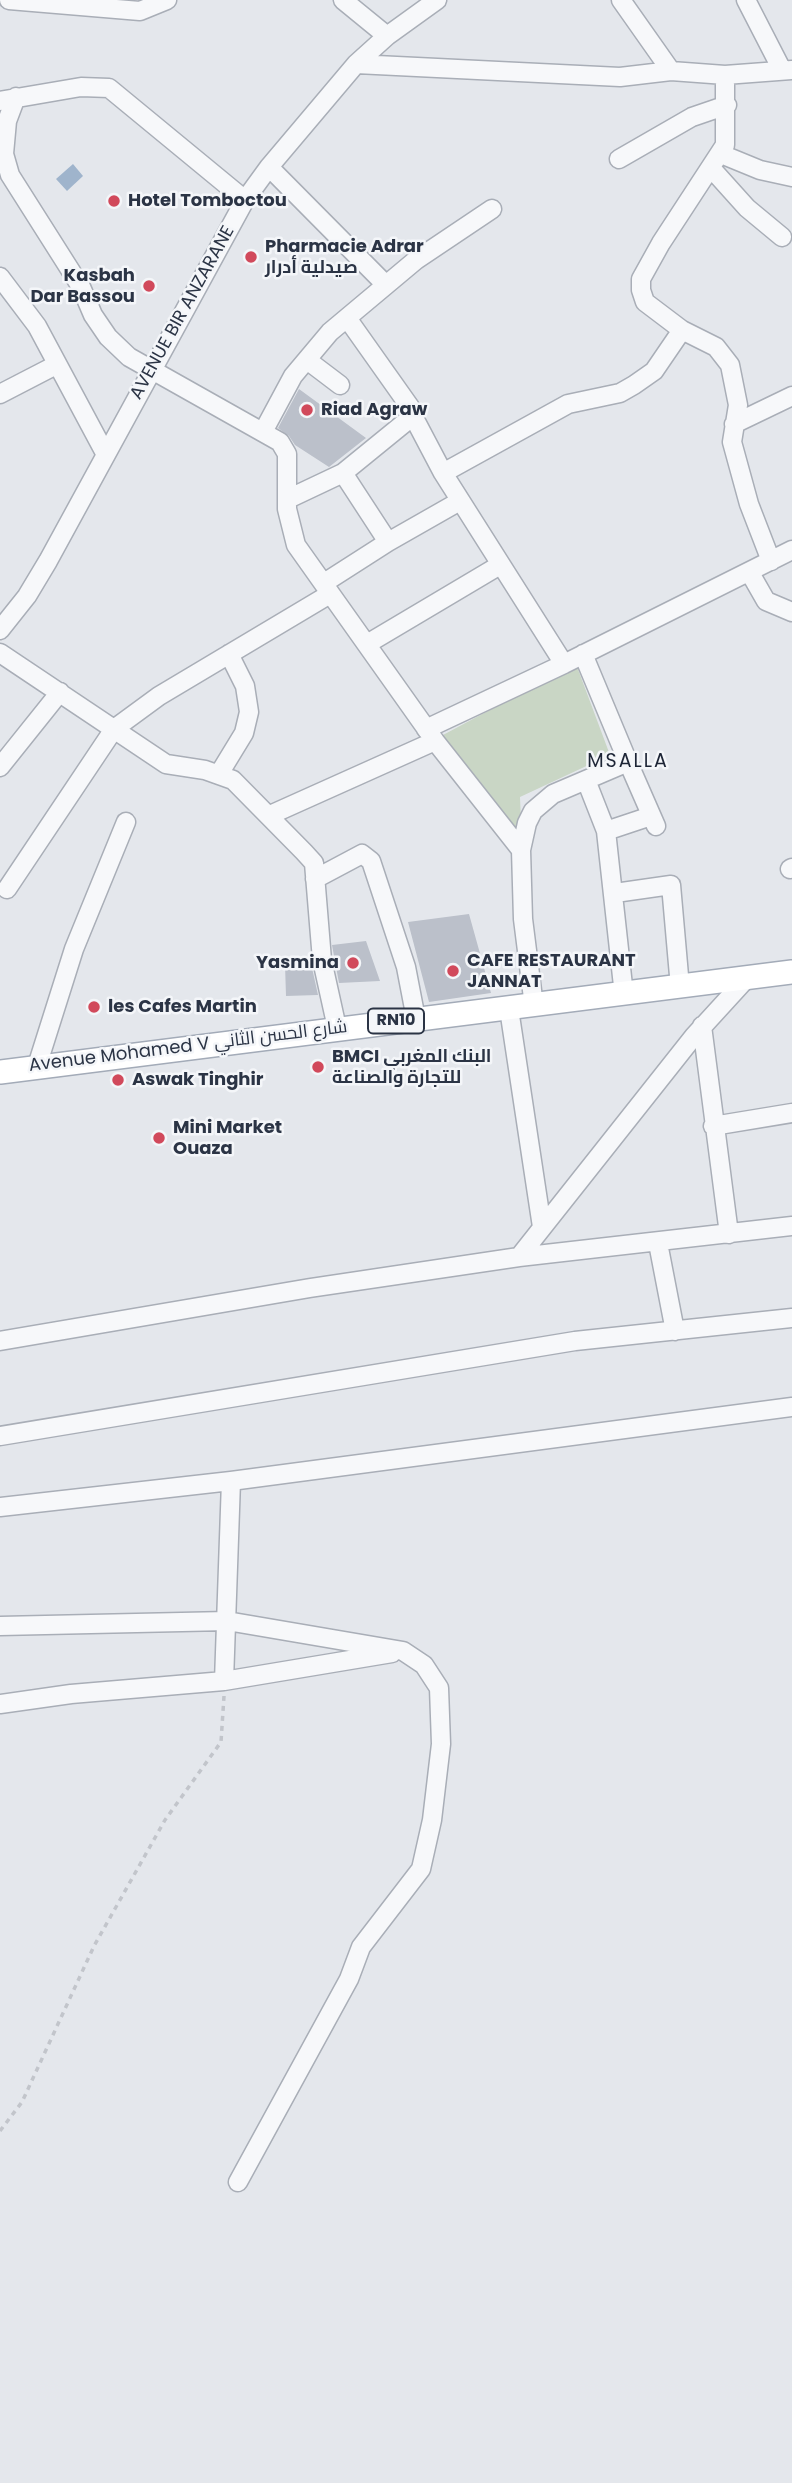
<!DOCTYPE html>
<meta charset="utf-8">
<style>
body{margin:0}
canvas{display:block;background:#e4e7ec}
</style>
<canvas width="792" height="2483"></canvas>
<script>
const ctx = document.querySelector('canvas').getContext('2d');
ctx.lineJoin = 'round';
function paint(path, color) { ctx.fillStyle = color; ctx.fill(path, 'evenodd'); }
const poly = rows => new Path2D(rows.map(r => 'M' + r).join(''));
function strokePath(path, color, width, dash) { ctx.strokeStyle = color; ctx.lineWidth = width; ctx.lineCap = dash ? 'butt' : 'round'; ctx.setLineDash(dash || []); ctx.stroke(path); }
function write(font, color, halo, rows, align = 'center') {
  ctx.font = font + ' Poppins,Cairo,sans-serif'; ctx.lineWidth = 5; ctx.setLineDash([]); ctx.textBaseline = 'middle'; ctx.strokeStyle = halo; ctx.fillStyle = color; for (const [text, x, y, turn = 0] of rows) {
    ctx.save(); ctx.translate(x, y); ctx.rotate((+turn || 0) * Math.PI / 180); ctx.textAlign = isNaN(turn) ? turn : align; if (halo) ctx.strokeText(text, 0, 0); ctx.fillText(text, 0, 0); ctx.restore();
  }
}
const green = poly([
 [576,664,610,755,520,797,521,820,514,829,443,735]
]);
const water = poly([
 [73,164,83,176,67,191,56,179]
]);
const building = poly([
 [299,389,366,438,329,467,295,445,289,436,278,428],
 [469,914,491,993,429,1002,408,922],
 [366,941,380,981,339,983,332,945],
 [310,959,318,995,286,996,285,964]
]);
const path = poly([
 [0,2131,22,2102,94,1946,165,1820,221,1742,224,1696]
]);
const minor = poly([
 [9,0,140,11,167,0],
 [343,0,387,36],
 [621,0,671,71],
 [746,0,782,70],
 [356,64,620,77,671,71,725,75,792,70],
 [725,75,725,145,661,243,641,279,641,290,645,302,682,330,716,347,730,365,738,405,732,442,749,504,771,561],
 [16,97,7,121,4,154,10,175,81,287,93,315,108,337,129,357,280,442,287,454,287,509,296,545,435,741],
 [0,101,81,87,109,88,245,200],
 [721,154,760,170,792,177],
 [619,159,692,117,727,105],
 [269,167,386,285],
 [711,168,747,208,782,237],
 [0,277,37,326,105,453],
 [347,318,410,407,413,416],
 [307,360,340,385],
 [0,394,56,365],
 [734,424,792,396],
 [264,430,293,376,330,332,416,260,492,209],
 [443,473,568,404,620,393,634,385,654,371,682,330],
 [288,499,343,473,413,416,443,473,564,664,792,550],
 [388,542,460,501],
 [750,573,766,601,792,612],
 [324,583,388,542,343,473],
 [0,630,27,596,48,561,245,200,269,167,356,64,387,36,437,0],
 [367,644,500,565],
 [0,653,166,764,205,770,233,780,304,852,314,863,322,960,337,1028],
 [426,729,564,664],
 [628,762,656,826],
 [0,767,60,692],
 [219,774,244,733,249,712,245,686,229,654],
 [586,780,606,831],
 [270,815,435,741,521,850],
 [790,869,792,868],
 [315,879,362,854,371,861,406,967,416,1019],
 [7,889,114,729,159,696,330,594],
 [615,893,671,885,680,987],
 [624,995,606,831,651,816],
 [534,1006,523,919,521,850,527,823,533,811,553,794,628,762,583,654],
 [509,1009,542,1227],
 [702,1026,729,1234],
 [37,1066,74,949,126,822],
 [713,1126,792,1113],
 [658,1243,675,1331],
 [519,1257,694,1036,747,978],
 [0,1341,310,1288,519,1257,792,1226],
 [0,1436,575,1341,792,1318],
 [0,1507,231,1481,792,1407],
 [0,1626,227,1621,403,1651,424,1665,439,1688,441,1744,432,1820,421,1869,361,1947,349,1979,238,2182],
 [224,1681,231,1481],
 [0,1704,71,1694,224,1681,392,1653]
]);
const major = poly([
 [0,1072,792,972]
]);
const markers = [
 [114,201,7,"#d1495b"],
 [251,257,7,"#d1495b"],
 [149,286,7,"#d1495b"],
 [307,410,7,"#d1495b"],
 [353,963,7,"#d1495b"],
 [453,971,7,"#d1495b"],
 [94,1007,7,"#d1495b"],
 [318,1067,7,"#d1495b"],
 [118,1080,7,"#d1495b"],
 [159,1138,7,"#d1495b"]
];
const shields = [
 [396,1021,56]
];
const shieldNames = [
 ["RN10",396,1021]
];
const poiNames = [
 ["Hotel Tomboctou",128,201],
 ["Pharmacie Adrar",265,247],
 ["صيدلية أدرار",265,268],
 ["Kasbah",135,276,"right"],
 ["Dar Bassou",135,297,"right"],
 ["Riad Agraw",321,410],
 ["CAFE RESTAURANT",467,961],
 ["JANNAT",467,982],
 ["Yasmina",339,963,"right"],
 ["les Cafes Martin",108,1007],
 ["BMCI البنك المغربي",332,1057],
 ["للتجارة والصناعة",332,1078],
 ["Aswak Tinghir",132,1080],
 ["Mini Market",173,1128],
 ["Ouaza",173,1149]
];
const streetNames = [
 ["AVENUE BIR ANZARANE",183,313,-61],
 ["Avenue Mohamed V شارع الحسن الثاني",188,1047,-7]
];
const neighbourhoodNames = [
 ["MSALLA",628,762]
];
paint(green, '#c9d6c5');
paint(water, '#9fb4cc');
paint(building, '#bbc0ca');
strokePath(minor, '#a9aeb7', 21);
strokePath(major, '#a3abb8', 26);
strokePath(path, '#c2c5cb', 3.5, [5, 5]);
strokePath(minor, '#f7f8fa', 18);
strokePath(major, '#fff', 23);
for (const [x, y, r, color] of markers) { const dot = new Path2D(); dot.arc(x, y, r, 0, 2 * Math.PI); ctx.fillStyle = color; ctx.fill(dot); strokePath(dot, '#f4f6f9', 2.5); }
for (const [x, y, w] of shields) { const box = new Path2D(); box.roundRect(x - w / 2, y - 12.5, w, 25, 5); ctx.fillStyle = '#f4f6f9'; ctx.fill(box); strokePath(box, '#2b3445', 2); }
write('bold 16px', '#2b3445', null, shieldNames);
write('bold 18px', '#2b3445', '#f4f6f9', poiNames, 'left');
write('18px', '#2b3445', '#f4f6f9', streetNames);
ctx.letterSpacing = '2px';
write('19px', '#1d2536', '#f4f6f9', neighbourhoodNames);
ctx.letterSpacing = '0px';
</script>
